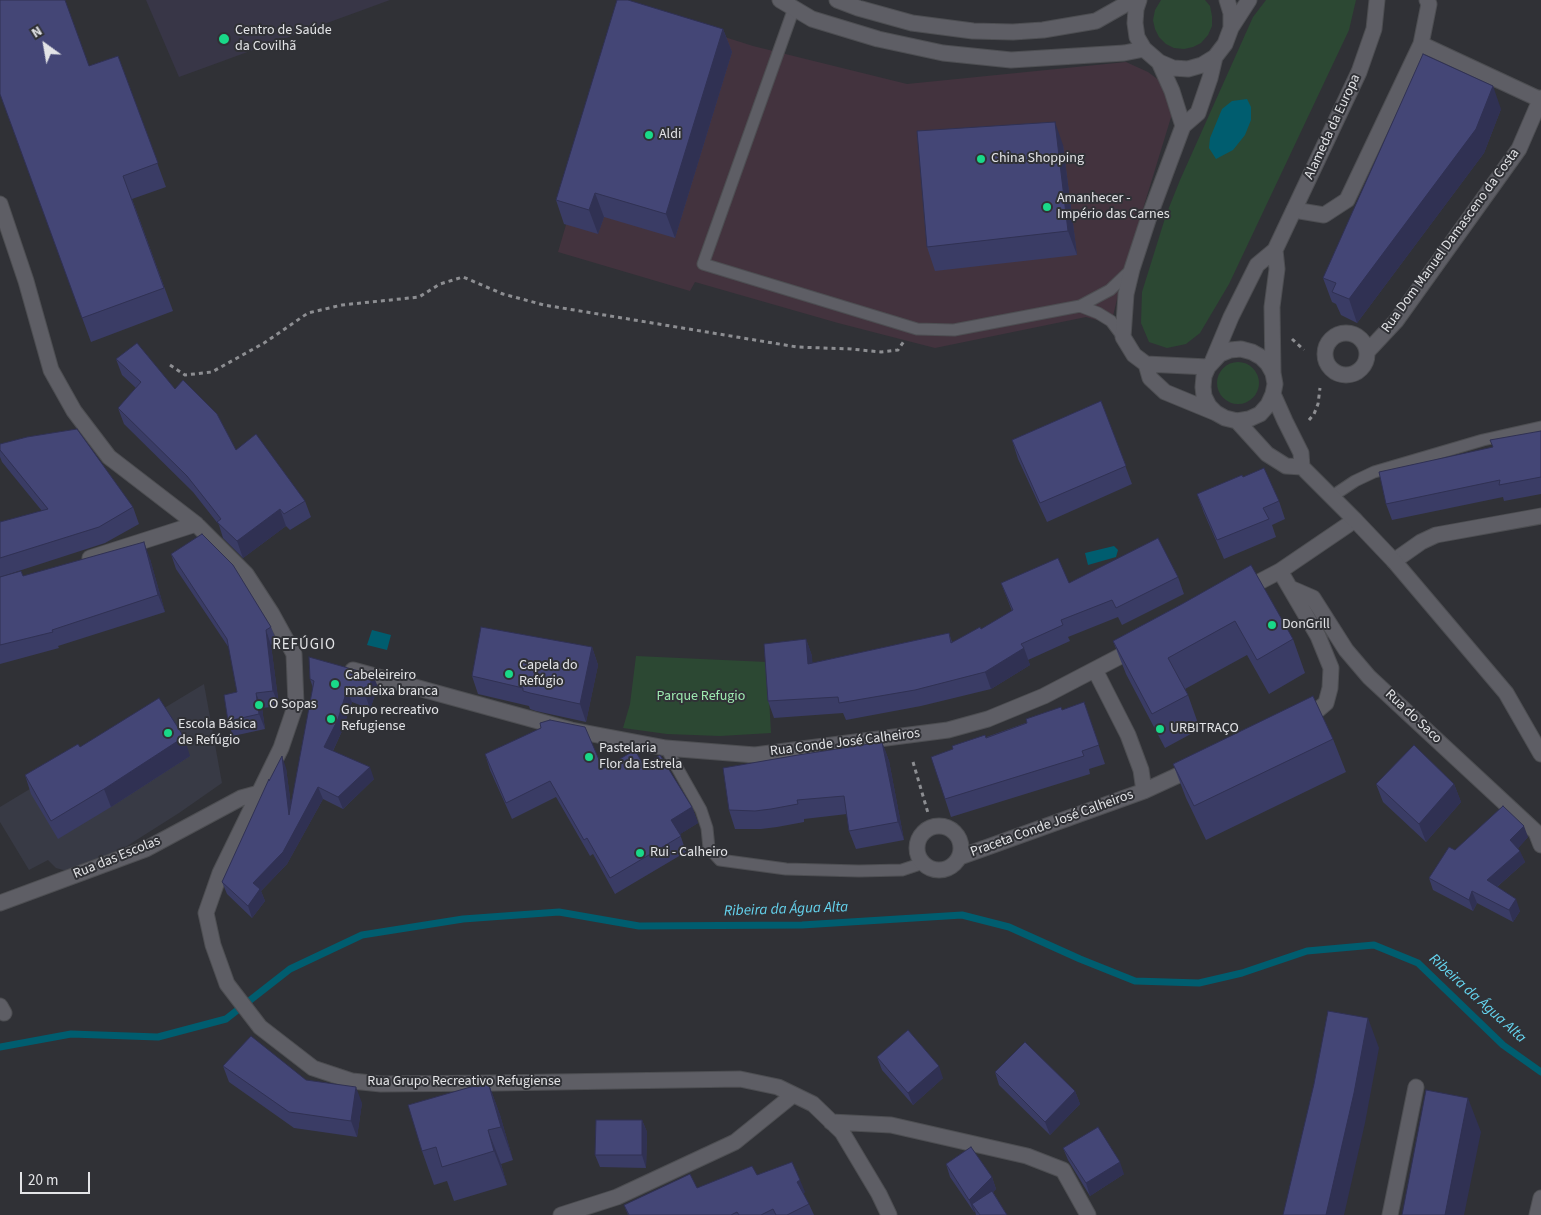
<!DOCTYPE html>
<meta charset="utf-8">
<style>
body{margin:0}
#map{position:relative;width:1541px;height:1215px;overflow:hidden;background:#303136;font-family:"Source Sans 3",sans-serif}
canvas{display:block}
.north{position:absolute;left:20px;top:20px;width:50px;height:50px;-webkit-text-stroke:4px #303136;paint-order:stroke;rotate:328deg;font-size:14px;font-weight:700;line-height:20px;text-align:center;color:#e3e4e7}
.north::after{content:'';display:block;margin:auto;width:18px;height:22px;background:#e3e4e7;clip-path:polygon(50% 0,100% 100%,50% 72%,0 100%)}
.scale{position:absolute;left:20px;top:1172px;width:70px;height:22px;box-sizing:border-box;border:2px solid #e3e4e7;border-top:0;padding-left:6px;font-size:15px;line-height:18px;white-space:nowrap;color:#e3e4e7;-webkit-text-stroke:4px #303136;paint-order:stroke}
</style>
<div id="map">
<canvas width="1541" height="1215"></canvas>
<div class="north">N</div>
<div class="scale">20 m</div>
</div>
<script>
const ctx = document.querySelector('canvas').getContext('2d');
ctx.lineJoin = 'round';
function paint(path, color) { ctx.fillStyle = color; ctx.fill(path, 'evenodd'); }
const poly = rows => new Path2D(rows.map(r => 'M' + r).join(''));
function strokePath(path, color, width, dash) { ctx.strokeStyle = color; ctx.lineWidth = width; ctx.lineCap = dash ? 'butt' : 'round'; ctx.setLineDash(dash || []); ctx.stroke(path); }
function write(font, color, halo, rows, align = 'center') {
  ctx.font = font + ' "Source Sans 3",sans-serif'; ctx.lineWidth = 4; ctx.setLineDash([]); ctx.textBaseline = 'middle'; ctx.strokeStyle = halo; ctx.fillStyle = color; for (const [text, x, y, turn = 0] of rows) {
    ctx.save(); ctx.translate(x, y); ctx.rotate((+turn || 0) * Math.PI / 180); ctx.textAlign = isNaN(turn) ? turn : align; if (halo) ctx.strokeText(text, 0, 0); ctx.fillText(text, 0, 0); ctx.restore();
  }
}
const commercial = poly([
 [630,7,753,46,907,84,1126,62,1148,72,1160,81,1170,99,1172,114,1124,271,1111,324,1086,317,935,348,838,323,695,282,690,291,558,252]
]);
const built = poly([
 [204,684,222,783,179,813,127,846,95,861,67,871,56,868,48,860,29,870,0,822,0,807]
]);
const medical = poly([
 [146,0,390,0,179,77]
]);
const green = poly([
 [1161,0,1205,0,1210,6,1212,16,1212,26,1208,35,1201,43,1193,47,1184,49,1174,48,1166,44,1159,37,1155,29,1153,20,1155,10],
 [1266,0,1356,0,1349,30,1229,284,1200,333,1186,344,1167,348,1149,342,1141,323,1142,292,1166,215,1180,180,1253,17],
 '1217 383a21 21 0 1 1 42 0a21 21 0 1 1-42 0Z',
 [636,656,767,662,771,733,720,736,667,734,623,728,630,704]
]);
const water = poly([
 [1247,99,1251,107,1251,120,1245,135,1233,150,1216,159,1209,148,1210,138,1222,109,1232,101],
 [1114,546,1118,550,1116,557,1088,565,1085,553],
 [372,630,391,635,387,650,367,645]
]);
const stream = poly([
 [0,1047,71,1034,158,1037,226,1019,290,969,362,935,463,919,559,912,639,926,802,925,962,915,1009,927,1080,959,1135,981,1199,983,1242,973,1307,951,1374,945,1418,963,1503,1045,1541,1072]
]);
const path = poly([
 [1292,339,1304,350],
 [170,365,185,375,212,372,264,343,308,313,342,305,419,297,440,284,463,277,503,294,544,305,797,347,851,349,881,352,898,350,904,341],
 [1309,420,1314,414,1318,404,1320,388],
 [913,762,928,813]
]);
const lane = poly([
 [794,8,703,264,917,329,954,330,1080,306,1110,290,1132,269],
 [1080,306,1098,313,1111,321,1123,337],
 [1331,497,1355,481,1374,472,1483,440,1541,427],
 [666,748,701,810,707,828,709,848,720,860,786,869,859,871,902,870,923,863]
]);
const street = poly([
 [1421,44,1541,100],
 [0,204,26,281,51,370,74,411,109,457,196,524,246,574,272,614,294,654,296,704,281,748,220,873,206,913,213,945,227,984,260,1027,313,1068,352,1081,381,1084,494,1083,740,1079,778,1087,813,1104,842,1132,879,1194,889,1215],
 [1294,210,1324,215,1347,200,1421,44,1429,4,1427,0],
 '1325 354a21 21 0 1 1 42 0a21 21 0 1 1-42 0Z',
 [1367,352,1396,321,1519,149,1541,98],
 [90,558,196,524],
 [1394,561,1421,542,1436,535,1541,516],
 [1280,571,1318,636,1331,668,1330,688,1326,703,1313,714,1301,719],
 [1290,588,1313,598,1346,650,1369,677,1536,832,1541,845],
 [1242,591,1280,571,1355,520],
 [353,670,571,730,666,748,755,755,948,730,988,719,1044,696,1136,648],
 [1095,670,1128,735,1141,770,1144,791],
 '917 848a22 22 0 1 1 44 0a22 22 0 1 1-44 0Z',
 [960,857,1144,791,1196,767],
 [0,903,146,849,241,798,259,793],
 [0,1006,4,1013],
 [831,1122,891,1125,1027,1156,1063,1170,1088,1215],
 [561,1215,617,1197,735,1142,793,1095],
 [1390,1215,1416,1087]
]);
const secondary = poly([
 [780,0,812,19,878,39,943,53,1011,60,1124,53,1144,49],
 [837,0,858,8,912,23,973,31,1013,32,1043,30,1096,21,1133,0],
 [1139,0,1136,9,1135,23,1137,37,1144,49,1159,62,1173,68,1188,69,1202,65,1215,57,1225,44,1231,28,1231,13,1227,0],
 [1231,28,1249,0],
 [1215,57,1210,78,1198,113,1183,126,1148,220,1132,269,1126,294,1123,337,1134,355,1146,364,1150,378,1165,392,1216,413],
 [1159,62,1172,91,1183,126],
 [1213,360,1231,317,1257,265,1275,250,1359,72,1374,29,1377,0],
 [1146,364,1208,367],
 [1273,373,1268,364,1261,357,1252,352,1241,349,1230,350,1220,354,1208,367,1204,376,1203,387,1204,396,1209,406,1216,413,1225,418,1237,421,1249,419,1260,414,1268,405,1273,394,1275,384,1273,373,1272,307,1277,269,1275,250],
 [1273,394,1285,421,1301,453,1302,467],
 [1237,421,1267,454,1286,466,1302,467,1355,520,1394,561,1506,693,1541,754],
 [1537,1215,1541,1198]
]);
const wall = poly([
 [723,29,732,52,675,238,604,217,598,234,564,224,556,200],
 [118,56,166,187,132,199,173,311,91,342,0,94,89,66],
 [1501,109,1484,153,1357,323,1341,315,1336,304,1332,302,1323,278],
 [1063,145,1077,255,935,271,927,247],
 [116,359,175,389,236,450,305,501,311,517,290,530,286,526,243,558,223,538,219,525,193,492,124,424,118,408,136,388,122,375],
 [1101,401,1132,484,1047,522,1018,459,1012,440],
 [1541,431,1541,494,1504,501,1503,497,1392,520,1386,504,1493,447],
 [0,444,133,507,139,524,105,543,0,577,0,522,42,511,2,462,0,457],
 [1243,477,1279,501,1285,519,1272,525,1276,537,1224,559,1204,513,1197,494],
 [171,554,271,627,277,642,271,645,279,706,262,708,265,729,233,736,228,721,237,692,229,648,176,569],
 [150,559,165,612,58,646,59,648,0,664,0,577,23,576],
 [1178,577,1184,594,1122,625,1118,617,1068,637,1070,641,1028,660,1030,665,991,689,921,706,846,720,843,713,774,718,768,701,806,639,812,656,812,663,949,633,952,642,981,629,1012,611,1001,583,1069,583],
 [1182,604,1293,639,1305,673,1269,694,1247,655,1185,689,1188,695,1200,729,1165,748,1126,674,1113,641],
 [592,647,598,665,586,722,536,711,530,709,529,706,478,694,472,676],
 [310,679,378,687,370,709,352,702,342,731,333,751,374,779,343,809,323,799,287,864,261,891,265,901,252,918,227,894,222,882,270,780,286,768,291,806,313,688],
 [1084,702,1105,764,1089,769,1090,774,951,817,945,799,953,749],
 [1333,739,1346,772,1206,840,1186,798,1173,764],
 [882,742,889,761,904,840,856,849,849,831,847,814,804,819,804,822,777,827,761,829,735,829,729,810],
 [80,747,190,756,111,807,58,839,31,794,25,775],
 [485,754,603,769,692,807,698,823,680,834,686,852,615,894,593,854,590,856,556,797,512,819,490,770],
 [1376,784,1454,784,1461,802,1426,842,1383,802],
 [1528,837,1518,848,1525,862,1497,887,1520,911,1513,922,1477,903,1473,911,1433,890,1429,878,1455,850],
 [877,1057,943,1078,913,1105,882,1070],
 [223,1066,306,1080,362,1103,357,1137,294,1128,229,1082],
 [995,1072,1075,1091,1080,1104,1050,1135,999,1085],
 [488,1082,500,1115,513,1160,501,1164,507,1185,454,1201,447,1181,434,1185,422,1151],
 [642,1120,647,1132,646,1168,600,1167,595,1155],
 [1063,1148,1124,1174,1090,1196,1068,1160],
 [946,1164,992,1177,996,1189,993,1192,1007,1215,976,1215,975,1211,974,1212,950,1177],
 [757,1175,805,1192,803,1193,809,1204,814,1215,628,1215,624,1205,697,1188]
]);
const shadedWall = poly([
 [723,29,732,52,675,238,666,214],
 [1493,86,1501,109,1484,153,1357,323,1349,299],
 [1055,122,1063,145,1077,255,1068,231],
 [595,193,604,217,598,234,589,210],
 [280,509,286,526,243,558,237,541],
 [144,542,150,559,165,612,158,595],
 [266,630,271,645,279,706,273,691],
 [806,639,812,656,814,680,808,664],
 [592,647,598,665,586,722,580,704],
 [1024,648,1030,665,991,689,985,672],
 [373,675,378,687,370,709,366,697],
 [347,690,352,702,342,731,329,759,324,747],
 [256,693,262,708,265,729,259,714],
 [184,737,190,756,111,807,104,789],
 [882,742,889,761,904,840,898,822],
 [282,756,286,768,294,827,289,815],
 [370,767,374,779,343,809,338,797],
 [1454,784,1461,802,1426,842,1419,824],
 [318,787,323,799,287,864,261,891,265,901,252,918,248,906,253,883],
 [692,807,698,823,677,836,671,820],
 [1524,826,1528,837,1515,852,1510,840],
 [1520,851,1525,862,1491,892,1487,880],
 [1472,891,1477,903,1473,911,1469,900],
 [1516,899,1520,911,1513,922,1509,910],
 [1368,1018,1379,1048,1365,1123,1344,1215,1326,1215],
 [939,1066,943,1078,913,1105,908,1093],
 [488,1082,500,1115,513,1160,501,1127],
 [356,1087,362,1103,357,1137,351,1121],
 [1075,1091,1080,1104,1050,1135,1045,1122],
 [1468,1098,1481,1132,1464,1215,1445,1215],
 [642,1120,647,1132,646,1168,642,1155],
 [488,1130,501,1164,507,1185,494,1151],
 [1120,1162,1124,1174,1090,1196,1086,1183],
 [992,1177,996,1189,976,1210,972,1204,975,1211,974,1212,969,1200],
 [800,1180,805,1192,802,1194,797,1182]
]);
const building = poly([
 [0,0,65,0,89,66,118,56,158,163,123,176,164,288,82,318,0,94,0,0],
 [617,0,628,0,723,29,666,214,595,193,589,210,556,200,617,0],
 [1423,54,1493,86,1476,129,1349,299,1332,292,1336,283,1323,278,1423,54],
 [1055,122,1068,231,927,247,917,131,1055,122],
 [137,343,175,389,183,380,217,414,236,450,256,434,305,501,284,514,280,509,237,541,217,522,221,519,187,476,118,408,141,382,116,359,137,343],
 [1101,401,1126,466,1040,503,1012,440,1101,401],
 [77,429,133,507,99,527,0,558,0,522,48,509,0,450,0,444,27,437,77,429],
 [1541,431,1541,477,1499,485,1500,480,1386,504,1379,472,1493,447,1490,440,1541,431],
 [1264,468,1279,501,1263,508,1269,519,1217,540,1197,494,1242,475,1243,477,1264,468],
 [202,534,233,565,271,627,266,630,273,691,256,693,259,714,228,721,224,695,237,692,227,639,171,554,202,534],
 [1158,538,1178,577,1116,608,1112,600,1061,620,1063,625,1021,644,1024,648,985,672,915,690,839,703,838,697,768,701,764,644,806,639,808,664,949,633,951,643,980,627,981,629,1013,610,1001,583,1058,558,1069,583,1158,538],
 [144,542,158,595,52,630,53,632,0,645,0,577,21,571,23,576,144,542],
 [1251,565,1293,639,1257,660,1235,621,1168,658,1188,695,1152,714,1113,641,1182,604,1251,565],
 [481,627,592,647,580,704,530,693,523,691,523,688,472,676,481,627],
 [309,657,373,675,366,697,347,690,338,719,324,747,370,767,338,797,318,787,283,852,253,883,260,889,248,906,222,882,269,779,269,781,282,756,289,815,314,681,310,679,309,657],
 [1313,696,1333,739,1194,806,1173,764,1313,696],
 [159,698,184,737,104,789,51,821,25,775,78,744,80,747,159,698],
 [1084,702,1099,745,1082,751,1084,756,945,799,931,757,953,749,952,746,985,735,986,738,1027,723,1026,719,1061,707,1062,710,1084,702],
 [550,720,585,727,603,769,635,750,644,766,660,755,692,807,671,820,681,836,610,878,587,838,584,840,550,781,506,803,485,754,541,728,540,723,550,720],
 [882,742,898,822,849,831,844,796,797,800,798,804,771,809,755,811,729,810,723,768,798,755,882,742],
 [1414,745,1454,784,1419,824,1376,784,1414,745],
 [1503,806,1524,826,1510,840,1520,851,1487,880,1516,899,1509,910,1472,891,1469,900,1429,878,1449,847,1455,850,1503,806],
 [1328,1011,1368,1018,1354,1093,1326,1215,1283,1215,1314,1084,1328,1011],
 [908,1030,939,1066,908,1093,877,1057,908,1030],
 [251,1036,306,1080,356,1087,351,1121,289,1112,223,1066,251,1036],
 [1025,1042,1075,1091,1045,1122,995,1072,1025,1042],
 [488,1082,501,1127,488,1130,494,1151,442,1167,436,1147,422,1151,408,1105,488,1082],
 [1426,1090,1468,1098,1445,1215,1402,1215,1426,1090],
 [596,1120,642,1120,642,1155,595,1155,596,1120],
 [1098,1127,1120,1162,1086,1183,1063,1148,1098,1127],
 [971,1147,992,1177,969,1200,946,1164,971,1147],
 [792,1162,800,1180,797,1182,809,1204,787,1215,776,1215,773,1209,761,1215,739,1215,737,1212,731,1215,629,1215,624,1205,690,1174,697,1188,752,1166,757,1175,792,1162],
 [992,1191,1007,1215,980,1215,972,1204,992,1191]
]);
const markers = [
 [224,39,6,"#19d989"],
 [649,135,5,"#19d989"],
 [981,159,5,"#19d989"],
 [1047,207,5,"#19d989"],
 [1272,625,5,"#19d989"],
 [509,674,5,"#19d989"],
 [335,684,5,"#19d989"],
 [259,705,5,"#19d989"],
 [331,719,5,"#19d989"],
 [1160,729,5,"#19d989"],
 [168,733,5,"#19d989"],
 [589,757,5,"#19d989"],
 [640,853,5,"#19d989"]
];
const poiNames = [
 ["Centro de Saúde",235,31],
 ["da Covilhã",235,47],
 ["Aldi",659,135],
 ["China Shopping",991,159],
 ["Amanhecer -",1057,199],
 ["Império das Carnes",1057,215],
 ["DonGrill",1282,625],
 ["Capela do",519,666],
 ["Refúgio",519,682],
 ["Cabeleireiro",345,676],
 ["madeixa branca",345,692],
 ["O Sopas",269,705],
 ["Grupo recreativo",341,711],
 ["Refugiense",341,727],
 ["Escola Básica",178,725],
 ["de Refúgio",178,741],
 ["URBITRAÇO",1170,729],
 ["Pastelaria",599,749],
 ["Flor da Estrela",599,765],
 ["Rui - Calheiro",650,853]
];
const streetNames = [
 ["Alameda da Europa",1333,127,-65],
 ["Rua Dom Manuel Damasceno da Costa",1451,241,-54],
 ["Rua do Saco",1413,717,43],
 ["Rua Conde José Calheiros",845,743,-7],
 ["Praceta Conde José Calheiros",1052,824,-20],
 ["Rua das Escolas",117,858,-22],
 ["Rua Grupo Recreativo Refugiense",464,1082]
];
const parkNames = [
 ["Parque Refugio",701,697]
];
const neighbourhoodNames = [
 ["REFÚGIO",304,646]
];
const waterNames = [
 ["Ribeira da Água Alta",786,910,-2],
 ["Ribeira da Água Alta",1477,999,42]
];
paint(commercial, '#43333e');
paint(built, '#383a45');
paint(medical, '#383647');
paint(green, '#2c4833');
paint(water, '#005d6f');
strokePath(stream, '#005d6f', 7);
strokePath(lane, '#4d4e52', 13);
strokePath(street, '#4d4e52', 17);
strokePath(secondary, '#4d4e52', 17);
strokePath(path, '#8d8e92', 3, [4, 4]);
strokePath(lane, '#5e5e65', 11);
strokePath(street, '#5e5e65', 15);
strokePath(secondary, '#5e5e65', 15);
paint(wall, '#3a3c65');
paint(shadedWall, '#303153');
paint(building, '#444676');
strokePath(building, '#303153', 1);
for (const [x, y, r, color] of markers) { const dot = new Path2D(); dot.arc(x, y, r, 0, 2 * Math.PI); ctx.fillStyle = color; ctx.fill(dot); strokePath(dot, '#303136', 2); }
write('14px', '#e3e4e7', '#303136', poiNames, 'left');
write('14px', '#e3e4e7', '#303136', streetNames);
write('14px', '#9de9b0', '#303136', parkNames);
ctx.letterSpacing = '1px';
write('15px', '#e3e4e7', '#303136', neighbourhoodNames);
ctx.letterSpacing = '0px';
write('italic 15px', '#65d5f0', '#303136', waterNames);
</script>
